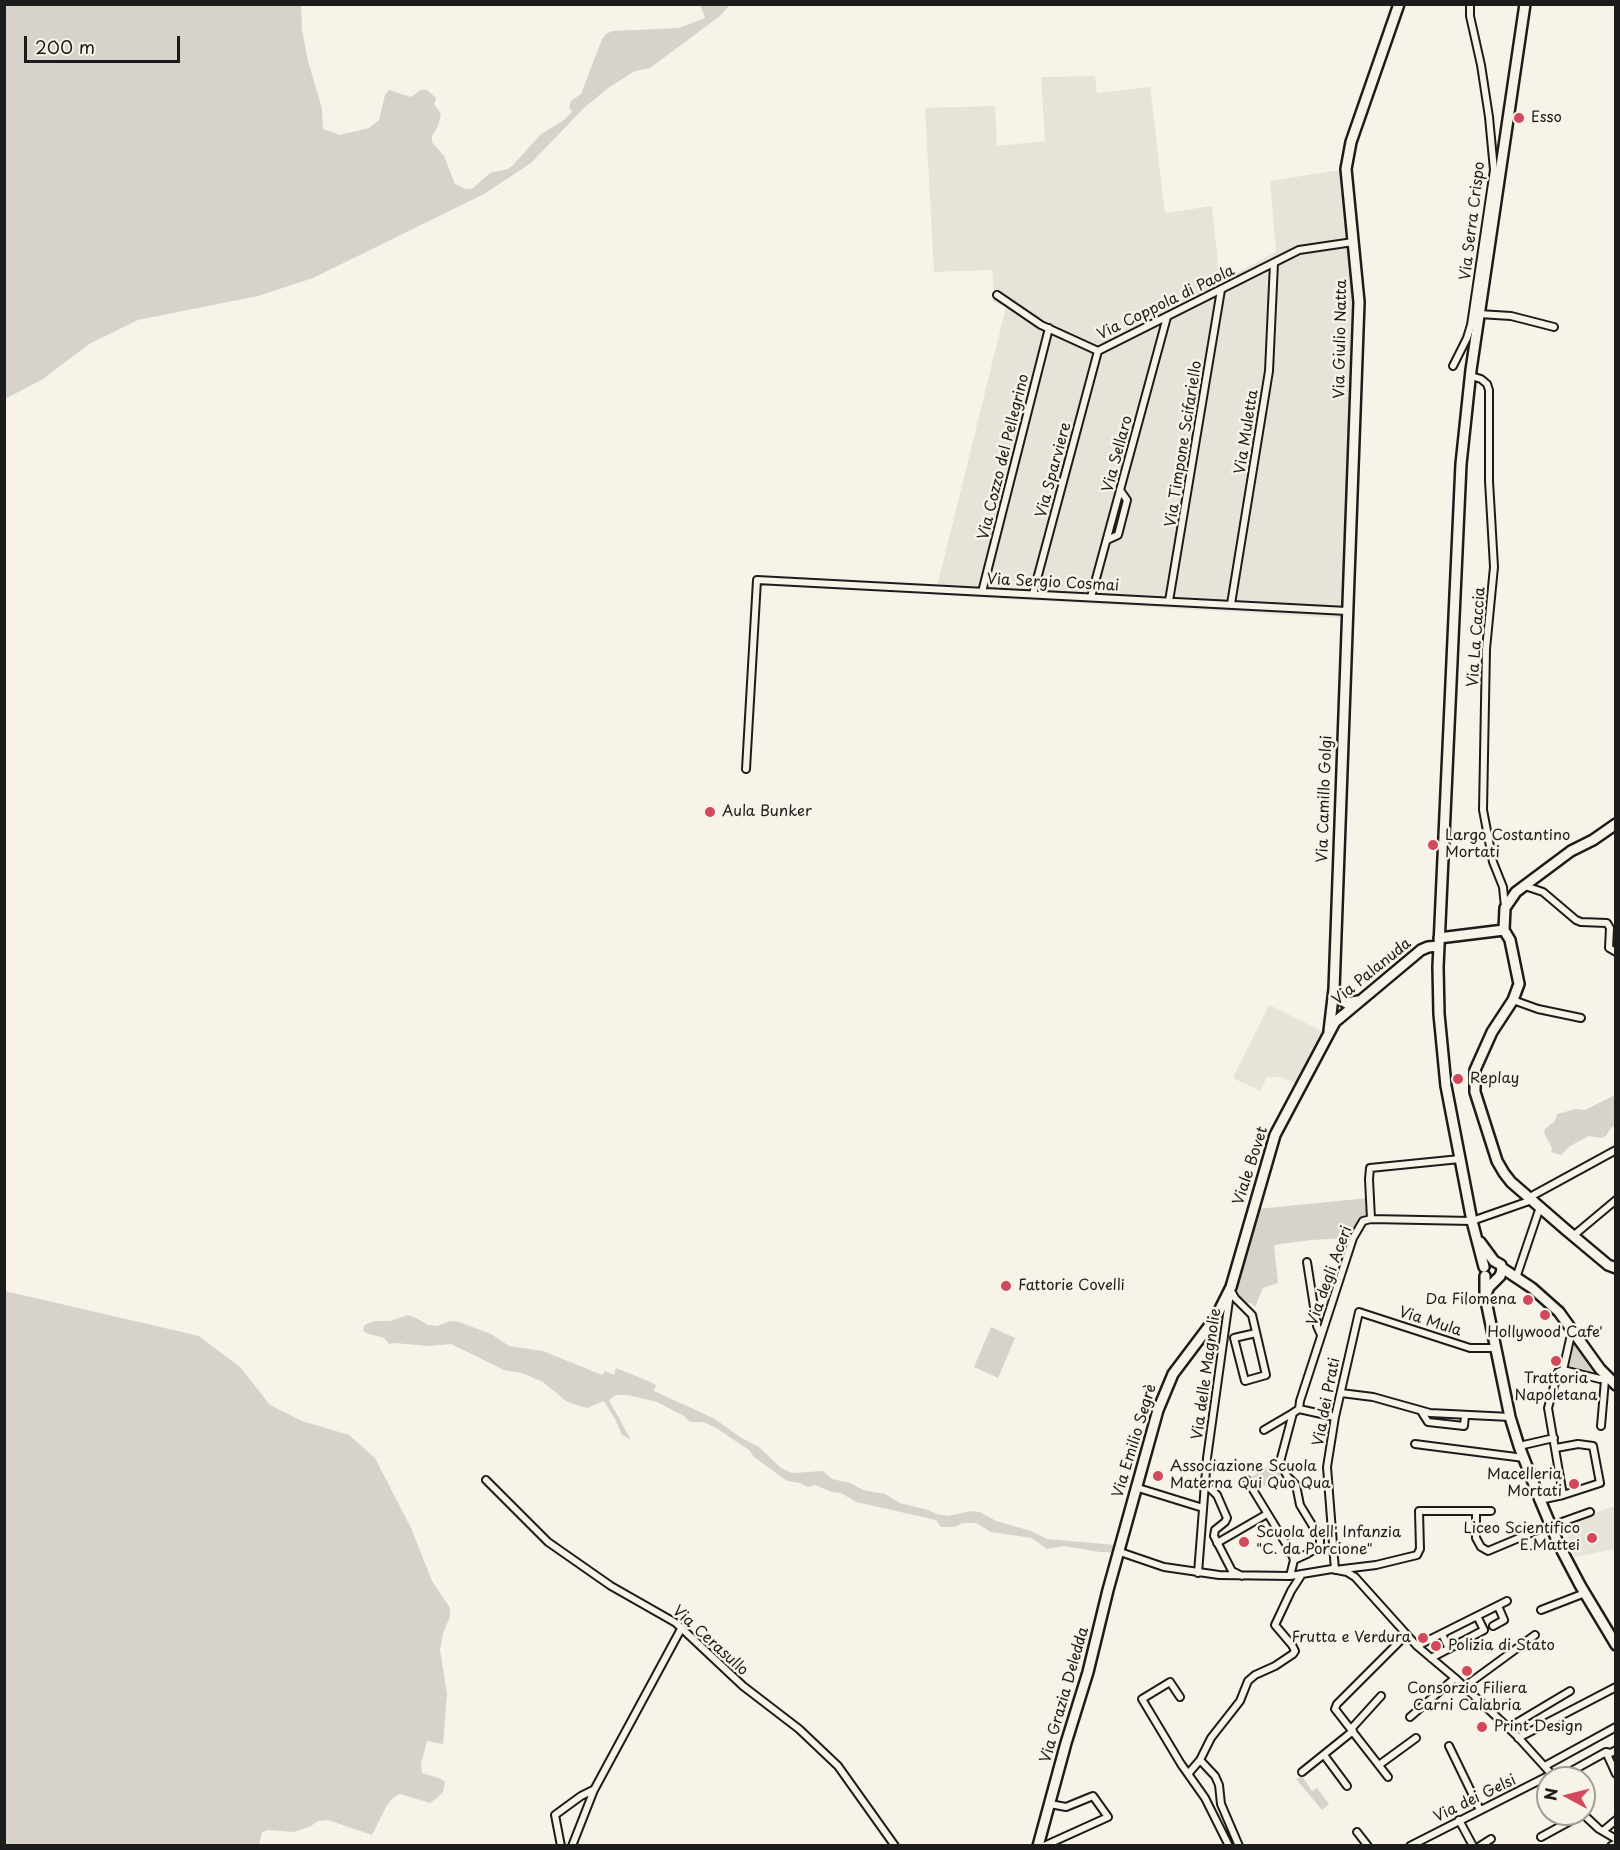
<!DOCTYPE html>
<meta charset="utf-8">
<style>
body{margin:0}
#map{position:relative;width:1620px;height:1850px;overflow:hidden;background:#f7f3e8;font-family:"Playpen Sans",sans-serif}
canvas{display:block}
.frame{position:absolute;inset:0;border:6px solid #1c1c1c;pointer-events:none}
.north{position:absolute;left:1536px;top:1766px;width:60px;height:60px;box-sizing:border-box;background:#f7f3e8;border:2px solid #9f9d96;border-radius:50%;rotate:277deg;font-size:16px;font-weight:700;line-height:24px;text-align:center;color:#1c1c1c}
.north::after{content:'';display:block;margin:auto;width:21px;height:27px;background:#d1495b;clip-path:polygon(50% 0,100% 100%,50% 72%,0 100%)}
.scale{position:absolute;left:24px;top:36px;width:156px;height:27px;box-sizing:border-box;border:3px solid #1c1c1c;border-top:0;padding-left:8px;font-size:18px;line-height:21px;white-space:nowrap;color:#1c1c1c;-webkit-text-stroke:4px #f7f3e8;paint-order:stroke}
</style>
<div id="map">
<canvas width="1620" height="1850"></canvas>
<div class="frame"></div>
<div class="north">N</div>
<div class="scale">200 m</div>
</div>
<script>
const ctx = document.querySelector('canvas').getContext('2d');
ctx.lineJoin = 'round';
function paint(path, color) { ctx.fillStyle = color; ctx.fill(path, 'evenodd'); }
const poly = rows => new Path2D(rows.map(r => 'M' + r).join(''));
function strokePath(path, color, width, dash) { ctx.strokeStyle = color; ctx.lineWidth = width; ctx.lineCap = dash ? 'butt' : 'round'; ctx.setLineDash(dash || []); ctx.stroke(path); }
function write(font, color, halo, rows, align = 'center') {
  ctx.font = font + ' "Playpen Sans",sans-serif'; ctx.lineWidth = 5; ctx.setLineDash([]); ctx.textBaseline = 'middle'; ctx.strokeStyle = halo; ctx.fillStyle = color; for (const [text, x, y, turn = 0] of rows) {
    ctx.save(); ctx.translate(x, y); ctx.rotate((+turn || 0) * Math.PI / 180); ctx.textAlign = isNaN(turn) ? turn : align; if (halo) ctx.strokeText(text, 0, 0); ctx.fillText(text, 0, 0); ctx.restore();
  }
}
const built = poly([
 [1095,76,1097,93,1150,87,1165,213,1212,206,1220,282,1276,252,1270,181,1340,170,1355,307,1343,618,935,595,1006,307,992,301,994,291,992,270,934,272,925,108,995,106,997,146,1045,141,1041,77],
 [1269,1005,1324,1032,1296,1084,1281,1077,1267,1077,1260,1091,1233,1078],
 [1615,1506,1615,1549,1575,1557,1563,1524]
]);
const green = poly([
 [5,4,301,5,302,30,308,61,322,109,323,129,340,135,369,128,379,120,385,95,389,90,411,97,421,90,427,90,436,98,434,104,441,114,438,126,432,136,432,142,444,156,455,184,466,189,472,189,490,173,508,169,513,165,541,134,564,120,572,112,569,107,571,101,581,94,602,39,606,34,612,31,679,28,705,18,700,5,730,5,720,16,650,68,635,71,608,88,584,108,531,163,484,194,313,278,258,296,138,320,89,344,43,379,5,399],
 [1615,1095,1615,1126,1611,1128,1606,1136,1602,1138,1589,1136,1570,1146,1561,1155,1551,1152,1552,1148,1544,1133,1545,1129,1555,1121,1557,1114,1576,1109,1585,1110],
 [1368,1198,1367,1213,1358,1221,1349,1238,1311,1240,1274,1245,1278,1283,1263,1288,1255,1307,1251,1303,1246,1304,1234,1291,1257,1209],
 [5,1291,199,1336,241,1368,270,1405,302,1421,349,1435,375,1458,412,1530,432,1581,450,1608,450,1617,443,1633,440,1650,447,1694,443,1744,427,1741,421,1764,422,1773,441,1779,445,1782,443,1792,437,1798,430,1803,400,1794,393,1798,387,1805,372,1835,328,1820,318,1821,311,1826,294,1832,268,1830,262,1832,259,1845,5,1845],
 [408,1315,416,1318,428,1325,437,1326,450,1321,459,1322,491,1334,509,1346,543,1351,602,1375,605,1371,614,1375,616,1368,646,1380,656,1385,654,1391,715,1419,740,1437,759,1447,781,1468,792,1473,823,1471,832,1479,850,1483,863,1490,885,1494,900,1503,928,1510,936,1514,949,1516,971,1511,980,1512,996,1521,1031,1531,1047,1539,1115,1545,1113,1552,1100,1552,1064,1546,1047,1549,1032,1538,991,1532,976,1523,962,1523,955,1527,941,1527,936,1520,856,1502,841,1493,832,1492,815,1485,808,1487,800,1483,787,1481,754,1457,749,1450,716,1428,703,1422,690,1422,684,1416,657,1402,628,1395,616,1395,609,1400,631,1440,622,1435,615,1419,604,1401,587,1408,579,1406,566,1401,543,1382,522,1373,504,1370,451,1344,429,1346,394,1343,389,1344,384,1338,366,1333,363,1330,365,1325,374,1321,390,1321],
 [991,1327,1015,1338,998,1378,974,1367],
 [1572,1341,1597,1377,1567,1367],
 [1273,1463,1281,1475,1258,1490,1250,1478],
 [1302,1776,1312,1791,1317,1788,1329,1804,1322,1810,1296,1779]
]);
const street = poly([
 [997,295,1041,325,1098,351,1299,250,1353,242],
 [1479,314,1511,316,1554,327],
 [1453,366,1467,338,1471,325,1494,170,1489,117,1481,65,1470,16,1470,4],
 [1471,376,1481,379,1487,384,1489,390,1489,481,1494,567,1486,649,1483,810,1493,862,1503,887,1505,907],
 [1107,540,1118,535,1127,500,1120,490],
 [982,592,1049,328],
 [1033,594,1098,351],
 [1091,597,1167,317],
 [1169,601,1221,290],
 [1231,604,1269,371,1274,263],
 [746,769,757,580,1347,611],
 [1525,886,1543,892,1576,920,1581,922,1607,923,1610,928,1609,948,1616,952],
 [1513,1000,1538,1009,1581,1018],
 [1530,1197,1616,1150],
 [1371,1219,1369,1179,1370,1168,1460,1159],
 [1573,1236,1616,1200],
 [1307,1262,1317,1326,1321,1335],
 [1516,1278,1540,1207],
 [1231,1291,1235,1298,1252,1315,1266,1375,1245,1381,1234,1338,1256,1333],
 [1563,1370,1600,1379,1609,1378],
 [1341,1393,1373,1397,1430,1413,1510,1417],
 [1421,1411,1428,1422,1464,1426,1465,1415],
 [1335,1417,1299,1409,1300,1401,1353,1238,1363,1221,1371,1219,1472,1221,1532,1200],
 [1601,1426,1605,1380],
 [1264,1430,1293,1413],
 [1415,1444,1524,1458],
 [1519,1446,1554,1438],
 [1556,1448,1578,1444,1593,1446,1600,1483,1563,1495],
 [486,1480,548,1542,611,1586,676,1623,743,1686,799,1729,838,1766,895,1846],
 [1247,1480,1291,1552,1294,1560,1290,1576],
 [1205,1484,1217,1495,1227,1518,1225,1522,1215,1530,1214,1536,1232,1571,1242,1576],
 [1135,1487,1203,1508],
 [1540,1500,1563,1495,1548,1408,1558,1372,1563,1370,1570,1339,1574,1333],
 [1476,1511,1476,1538,1481,1547,1488,1551,1550,1525],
 [1491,1511,1419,1511,1420,1549,1417,1555,1376,1565,1335,1570,1327,1467,1335,1417,1359,1312,1470,1348,1496,1348],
 [1551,1526,1590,1512],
 [1217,1543,1267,1514],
 [1120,1552,1164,1567,1219,1575,1290,1576,1332,1569,1347,1572,1355,1577,1417,1646,1455,1678,1516,1735,1555,1778],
 [1294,1560,1307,1554,1317,1548,1320,1543,1320,1538,1300,1505,1296,1485,1287,1476,1280,1462,1293,1413,1299,1409],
 [1198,1573,1207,1458,1230,1293],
 [1541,1610,1585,1593],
 [1493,1626,1504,1620,1498,1606],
 [1442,1634,1449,1649],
 [1417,1646,1507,1601],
 [1431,1658,1484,1630,1477,1616],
 [1464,1687,1535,1635],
 [1180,1697,1170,1682,1142,1699,1181,1764,1205,1798,1229,1846],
 [1410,1717,1455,1678],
 [1508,1728,1570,1691],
 [1351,1729,1381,1696],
 [1518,1738,1616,1687],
 [1449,1746,1480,1810],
 [1606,1752,1616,1774],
 [1324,1755,1347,1786],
 [1200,1760,1215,1776,1219,1785,1221,1804,1239,1846],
 [1379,1765,1416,1738],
 [1545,1766,1616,1727],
 [1302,1772,1353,1731],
 [1188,1774,1200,1760,1211,1738,1240,1701,1248,1681,1255,1675,1275,1666,1293,1654,1295,1651,1292,1645,1275,1625,1291,1591,1302,1574],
 [1388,1777,1335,1709,1337,1704,1406,1635],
 [1559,1778,1606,1752,1611,1753,1616,1750],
 [1583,1814,1599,1829,1616,1839],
 [1459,1820,1473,1846],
 [1603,1831,1616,1820],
 [1357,1832,1368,1846],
 [1541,1837,1583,1814],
 [561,1846,555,1815,581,1796,593,1790],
 [572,1846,594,1790,681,1629],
 [1044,1846,1108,1817,1093,1796,1066,1807,1050,1804],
 [1410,1846,1552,1774],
 [1480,1846,1491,1839],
 [1611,1846,1616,1843]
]);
const secondary = poly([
 [1504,930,1510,940,1519,984,1513,1000,1492,1032,1475,1070,1475,1092,1497,1161,1504,1173,1511,1182,1565,1229,1608,1265,1616,1268],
 [1439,938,1504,930,1505,908,1516,892,1571,851,1593,840,1616,824],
 [1334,989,1337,996,1346,1003,1358,1001],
 [1329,1031,1334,989,1359,302,1346,169,1351,142,1399,4],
 [1480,1242,1494,1261,1501,1265,1502,1270,1500,1276,1489,1287,1486,1294],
 [1484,1267,1472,1221,1446,1086,1439,1014,1438,967,1461,464,1471,370,1525,4],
 [1502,1268,1532,1288,1559,1312,1600,1369,1616,1385],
 [1485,1276,1485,1296,1510,1417,1519,1446,1540,1500,1559,1545,1580,1585,1616,1645],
 [1038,1846,1066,1743,1088,1672,1108,1590,1158,1410,1173,1374,1216,1317,1231,1287,1275,1135,1335,1022,1421,950,1428,947,1439,946]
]);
const markers = [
 [1519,118,6,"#d1495b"],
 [710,812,6,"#d1495b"],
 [1433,845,6,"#d1495b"],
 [1458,1079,6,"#d1495b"],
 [1006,1286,6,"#d1495b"],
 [1528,1300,6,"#d1495b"],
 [1545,1315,6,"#d1495b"],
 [1556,1361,6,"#d1495b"],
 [1158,1476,6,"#d1495b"],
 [1574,1484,6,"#d1495b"],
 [1592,1538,6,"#d1495b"],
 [1244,1542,6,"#d1495b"],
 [1423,1638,6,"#d1495b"],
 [1436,1646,6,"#d1495b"],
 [1467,1671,6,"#d1495b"],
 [1482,1727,6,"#d1495b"]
];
const poiNames = [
 ["Esso",1531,118],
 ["Aula Bunker",722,812],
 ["Largo Costantino",1445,836],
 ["Mortati",1445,853],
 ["Replay",1470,1079],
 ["Fattorie Covelli",1018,1286],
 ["Da Filomena",1516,1300,"right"],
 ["Hollywood Cafe'",1545,1333,"center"],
 ["Trattoria",1556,1379,"center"],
 ["Napoletana",1556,1396,"center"],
 ["Associazione Scuola",1170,1467],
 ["Materna Qui Quo Qua",1170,1484],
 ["Macelleria",1562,1475,"right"],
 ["Mortati",1562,1492,"right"],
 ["Liceo Scientifico",1580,1529,"right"],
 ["E.Mattei",1580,1546,"right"],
 ["Scuola dell' Infanzia",1256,1533],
 ["\"C. da Porcione\"",1256,1550],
 ["Frutta e Verdura",1411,1638,"right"],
 ["Polizia di Stato",1448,1646],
 ["Consorzio Filiera",1467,1689,"center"],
 ["Carni Calabria",1467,1706,"center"],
 ["Print Design",1494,1727]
];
const streetNames = [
 ["Via Serra Crispo",1473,221,-83],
 ["Via Coppola di Paola",1166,303,-26],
 ["Via Giulio Natta",1341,339,-89],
 ["Via Muletta",1247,432,-81],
 ["Via Timpone Scifariello",1184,444,-81],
 ["Via Sellaro",1118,454,-75],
 ["Via Cozzo del Pellegrino",1004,457,-76],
 ["Via Sparviere",1054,470,-75],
 ["Via Sergio Cosmai",1053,583,3],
 ["Via La Caccia",1477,637,-86],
 ["Via Camillo Golgi",1325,799,-88],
 ["Via Palanuda",1372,972,-39],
 ["Viale Bovet",1251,1166,-72],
 ["Via degli Aceri",1330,1276,-70],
 ["Via Mula",1430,1322,18],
 ["Via delle Magnolie",1207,1374,-82],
 ["Via dei Prati",1327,1402,-79],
 ["Via Emilio Segrè",1135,1441,-73],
 ["Via Cerasullo",710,1641,42],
 ["Via Grazia Deledda",1065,1695,-74],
 ["Via dei Gelsi",1475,1799,-26]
];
paint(built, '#e6e3d9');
paint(green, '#d7d3cb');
strokePath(street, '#1c1c1c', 10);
strokePath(secondary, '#1c1c1c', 14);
strokePath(street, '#f7f3e8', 6);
strokePath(secondary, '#f7f3e8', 9);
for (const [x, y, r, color] of markers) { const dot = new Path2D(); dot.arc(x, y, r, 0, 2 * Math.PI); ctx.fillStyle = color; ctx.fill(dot); strokePath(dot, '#f7f3e8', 2); }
write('15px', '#1c1c1c', '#f7f3e8', poiNames, 'left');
write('15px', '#1c1c1c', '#f7f3e8', streetNames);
</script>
